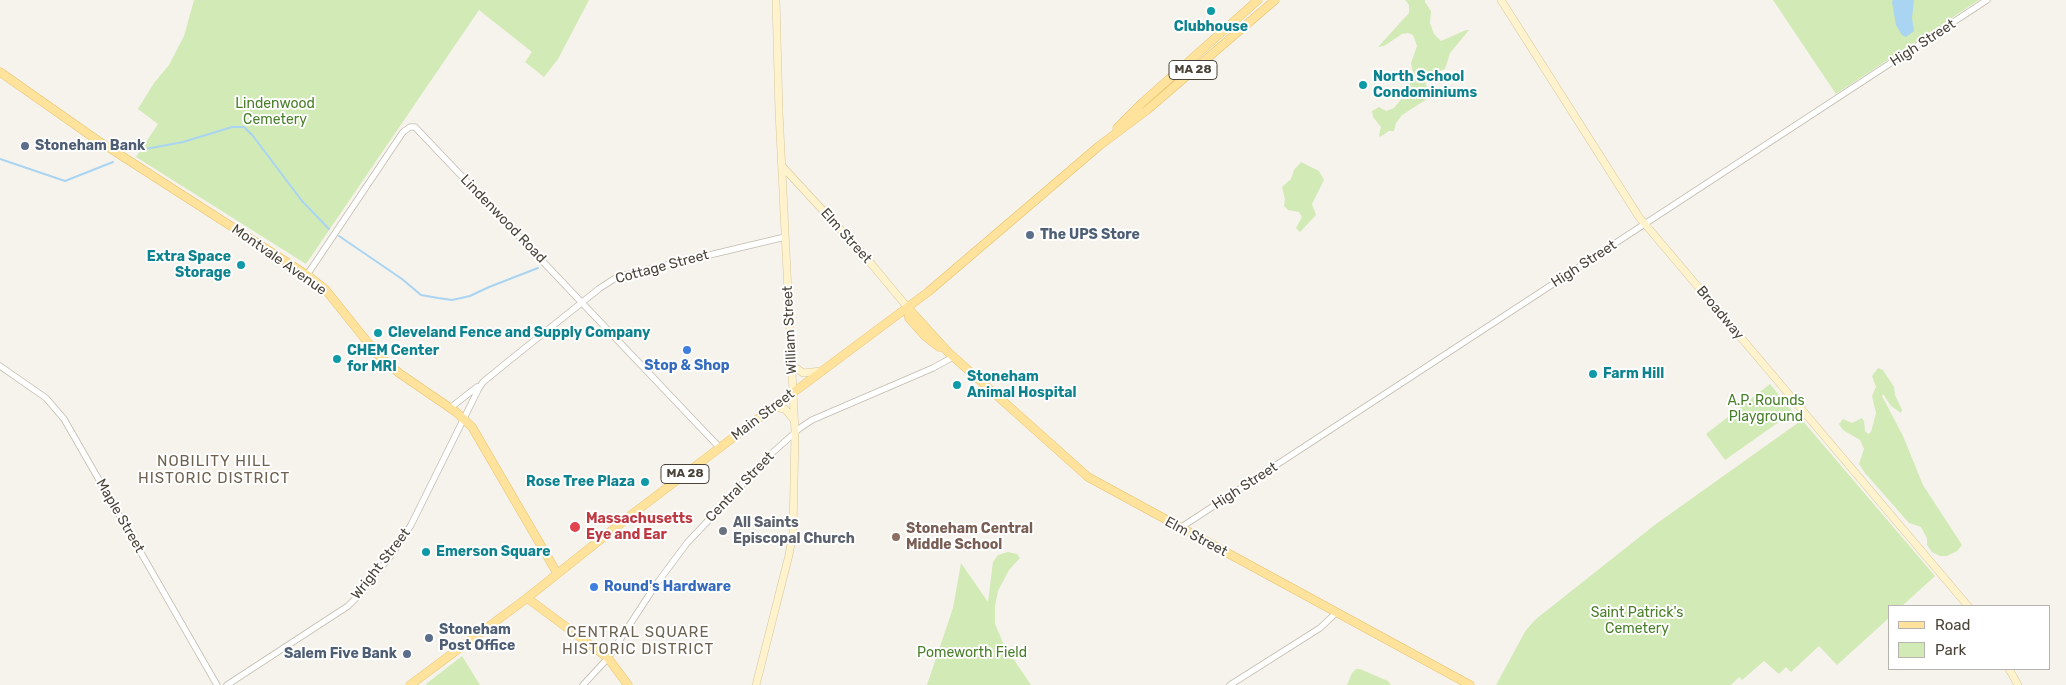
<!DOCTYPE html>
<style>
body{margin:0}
#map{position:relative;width:2066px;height:685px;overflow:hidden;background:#f6f3ec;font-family:Rubik,sans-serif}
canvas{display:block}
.legend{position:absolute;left:1888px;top:605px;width:162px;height:65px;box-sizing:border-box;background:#fff;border:1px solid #b7b4b0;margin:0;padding:6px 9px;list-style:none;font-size:15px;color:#4b4439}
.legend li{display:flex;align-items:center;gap:10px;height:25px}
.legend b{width:25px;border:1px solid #b7b4b0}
</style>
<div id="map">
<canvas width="2066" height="685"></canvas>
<ul class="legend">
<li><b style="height:6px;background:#ffe39c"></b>Road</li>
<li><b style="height:14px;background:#d2eab5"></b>Park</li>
</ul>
</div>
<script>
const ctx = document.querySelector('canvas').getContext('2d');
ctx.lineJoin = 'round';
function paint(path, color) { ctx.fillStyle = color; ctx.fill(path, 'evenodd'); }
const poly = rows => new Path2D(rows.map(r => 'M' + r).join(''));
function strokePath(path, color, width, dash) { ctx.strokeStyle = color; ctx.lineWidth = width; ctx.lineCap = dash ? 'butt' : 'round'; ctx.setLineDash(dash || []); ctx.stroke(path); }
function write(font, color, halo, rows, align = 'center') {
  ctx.font = font + ' Rubik,sans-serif'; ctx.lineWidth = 4; ctx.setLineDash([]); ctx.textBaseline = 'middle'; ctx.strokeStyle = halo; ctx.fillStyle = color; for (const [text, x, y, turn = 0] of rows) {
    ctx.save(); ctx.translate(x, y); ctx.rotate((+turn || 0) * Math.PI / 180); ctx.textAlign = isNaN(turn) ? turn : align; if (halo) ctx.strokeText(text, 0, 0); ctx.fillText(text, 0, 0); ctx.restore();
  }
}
const green = poly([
 [194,0,589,0,558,59,544,77,525,62,532,52,479,10,306,264,136,157,158,124,138,109,154,83,169,65,184,36],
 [1405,0,1425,0,1425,2,1431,11,1430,23,1434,34,1441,41,1466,30,1469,30,1450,53,1445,69,1431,75,1425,81,1428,91,1427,99,1402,115,1396,123,1394,131,1389,131,1380,137,1379,135,1381,127,1373,117,1372,111,1379,107,1386,111,1394,108,1407,92,1413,73,1411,63,1417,46,1413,35,1408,33,1402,34,1384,46,1378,47,1409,13,1409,5],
 [1773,0,1979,0,1836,94],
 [1301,162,1319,171,1324,180,1312,204,1316,215,1300,232,1296,228,1302,217,1299,212,1288,210,1284,206,1285,199,1282,187,1291,179,1294,170],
 [1878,368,1883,370,1894,387,1895,395,1902,410,1901,413,1891,406,1883,394,1882,396,1903,436,1923,485,1962,545,1957,551,1947,556,1940,556,1932,552,1927,545,1927,538,1921,527,1909,523,1865,473,1859,464,1864,449,1860,440,1843,430,1839,424,1843,419,1852,423,1862,418,1864,421,1865,431,1868,434,1871,432,1876,413,1872,396,1876,387,1872,376],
 [1770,384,1793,412,1725,460,1706,434],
 [1802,420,1935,576,1902,606,1890,606,1890,617,1837,665,1819,646,1791,672,1786,667,1779,674,1764,661,1742,680,1739,677,1731,685,1496,685,1526,630,1536,619,1656,524],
 [1008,552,1017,554,1020,558,1009,570,998,591,995,606,995,624,1004,645,1031,685,927,685,953,608,961,563,988,602,993,562,998,555],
 [462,656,480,685,427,685,426,684],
 [1356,669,1360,669,1388,681,1391,685,1347,685,1352,673]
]);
const water = poly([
 [1893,0,1914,0,1912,18,1914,31,1906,37,1902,35,1896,25,1892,2]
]);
const stream = poly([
 [135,151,183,142,232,127,244,127,253,136,302,201,329,229],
 [0,159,65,181,113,162],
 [339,236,402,279,421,295,438,298,452,300,470,296,489,287,538,268]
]);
const tertiary = poly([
 [307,275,403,132,410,127,415,127,720,448],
 [0,366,46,398,64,419,217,685],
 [450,408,477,387],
 [1180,528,1987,0],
 [227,685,348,606,358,596,392,554,411,525,479,388,483,382,510,360,600,288,617,277,785,237],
 [583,685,608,658,655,586,687,543,771,454,800,428,812,420,933,368,953,357],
 [1230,685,1320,628,1336,613]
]);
const secondary = poly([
 [1501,0,1639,217,1968,606],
 [782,166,864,255,908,308],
 [792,365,803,373,821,371],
 [772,407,785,409,794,420],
 [2009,669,2018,685],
 [756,685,789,555,793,532,795,432,779,112,776,0]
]);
const primary = poly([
 [0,72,97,140,307,275,325,289,377,354,399,373,456,412,472,427,557,573],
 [1117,128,1142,103,1258,0],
 [908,308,948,352,1088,477,1470,685],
 [908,308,909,318,925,336,939,347],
 [527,598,608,658,628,685],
 [410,685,527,598,635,512,751,424,928,292,1099,146,1147,110,1275,0]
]);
const markers = [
 [1211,11,5,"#0f9aa8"],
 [1363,85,5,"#0f9aa8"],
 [25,146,5,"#5c6f8a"],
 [1030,235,5,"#5c6f8a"],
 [241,265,5,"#0f9aa8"],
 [378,333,5,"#0f9aa8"],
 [687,350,5,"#3f7fe0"],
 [337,359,5,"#0f9aa8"],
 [1593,374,5,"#0f9aa8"],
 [957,385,5,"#0f9aa8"],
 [645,482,5,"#0f9aa8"],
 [575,527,6,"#e0444e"],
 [723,531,5,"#6b7280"],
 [896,537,5,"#8d6e63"],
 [426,552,5,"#0f9aa8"],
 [594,587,5,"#3f7fe0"],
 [429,638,5,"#5c6f8a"],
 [407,654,5,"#5c6f8a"]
];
const shields = [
 [1193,70,48],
 [685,474,48]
];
const shieldNames = [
 ["MA 28",1193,70],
 ["MA 28",685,474]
];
const cultureNames = [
 ["Clubhouse",1211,27,"center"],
 ["North School",1373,77],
 ["Condominiums",1373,93],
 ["Extra Space",231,257,"right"],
 ["Storage",231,273,"right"],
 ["Cleveland Fence and Supply Company",388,333],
 ["CHEM Center",347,351],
 ["for MRI",347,367],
 ["Farm Hill",1603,374],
 ["Stoneham",967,377],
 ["Animal Hospital",967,393],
 ["Rose Tree Plaza",635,482,"right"],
 ["Emerson Square",436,552]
];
const streetNames = [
 ["High Street",1923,43,-33],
 ["Lindenwood Road",503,219,46],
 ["Elm Street",846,236,48],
 ["Montvale Avenue",279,260,35],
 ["High Street",1584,264,-33],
 ["Cottage Street",662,267,-15],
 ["Broadway",1720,313,50],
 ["William Street",790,330,-93],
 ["Main Street",763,415,-37],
 ["High Street",1245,486,-33],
 ["Central Street",740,487,-46],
 ["Maple Street",120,516,60],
 ["Elm Street",1196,537,28],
 ["Wright Street",381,564,-52]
];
const parkNames = [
 ["Lindenwood",275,104],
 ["Cemetery",275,120],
 ["A.P. Rounds",1766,401],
 ["Playground",1766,417],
 ["Saint Patrick's",1637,613],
 ["Cemetery",1637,629],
 ["Pomeworth Field",972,653]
];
const serviceNames = [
 ["Stoneham Bank",35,146],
 ["The UPS Store",1040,235],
 ["Stoneham",439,630],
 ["Post Office",439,646],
 ["Salem Five Bank",397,654,"right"]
];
const shopNames = [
 ["Stop & Shop",687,366],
 ["Round's Hardware",604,587,"left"]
];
const healthNames = [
 ["Massachusetts",586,519],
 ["Eye and Ear",586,535]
];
const worshipNames = [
 ["All Saints",733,523],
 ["Episcopal Church",733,539]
];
const educationNames = [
 ["Stoneham Central",906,529],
 ["Middle School",906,545]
];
const neighbourhoodNames = [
 ["NOBILITY HILL",214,462],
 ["HISTORIC DISTRICT",214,479],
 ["CENTRAL SQUARE",638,633],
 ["HISTORIC DISTRICT",638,650]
];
paint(green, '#d2eab5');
paint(water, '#a9d4f2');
strokePath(stream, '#a9d4f2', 2);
strokePath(tertiary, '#c2bbae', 7);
strokePath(secondary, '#d6c79b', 8);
strokePath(primary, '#e6c16a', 9);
strokePath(tertiary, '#fff', 5.5);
strokePath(secondary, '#fff3cd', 7);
strokePath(primary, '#ffe39c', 8);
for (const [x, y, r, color] of markers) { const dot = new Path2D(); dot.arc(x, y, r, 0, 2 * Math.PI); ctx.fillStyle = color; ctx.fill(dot); strokePath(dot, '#fff', 2); }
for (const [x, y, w] of shields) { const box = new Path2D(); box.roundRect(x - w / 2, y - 9.5, w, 19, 4); ctx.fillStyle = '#fff'; ctx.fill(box); strokePath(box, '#4b4439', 1); }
write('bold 12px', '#4b4439', null, shieldNames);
write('bold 14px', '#0d838f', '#fff', cultureNames, 'left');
write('14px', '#4b4439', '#fff', streetNames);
write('14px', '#4a7f2a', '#fff', parkNames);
write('bold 14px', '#4e5e75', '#fff', serviceNames, 'left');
write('bold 14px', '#366cbe', '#fff', shopNames);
write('bold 14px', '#be3a42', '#fff', healthNames, 'left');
write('bold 14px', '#5b616d', '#fff', worshipNames, 'left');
write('bold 14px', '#785e54', '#fff', educationNames, 'left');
ctx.letterSpacing = '1px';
write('15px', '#6e6250', '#fff', neighbourhoodNames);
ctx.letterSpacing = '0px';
</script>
